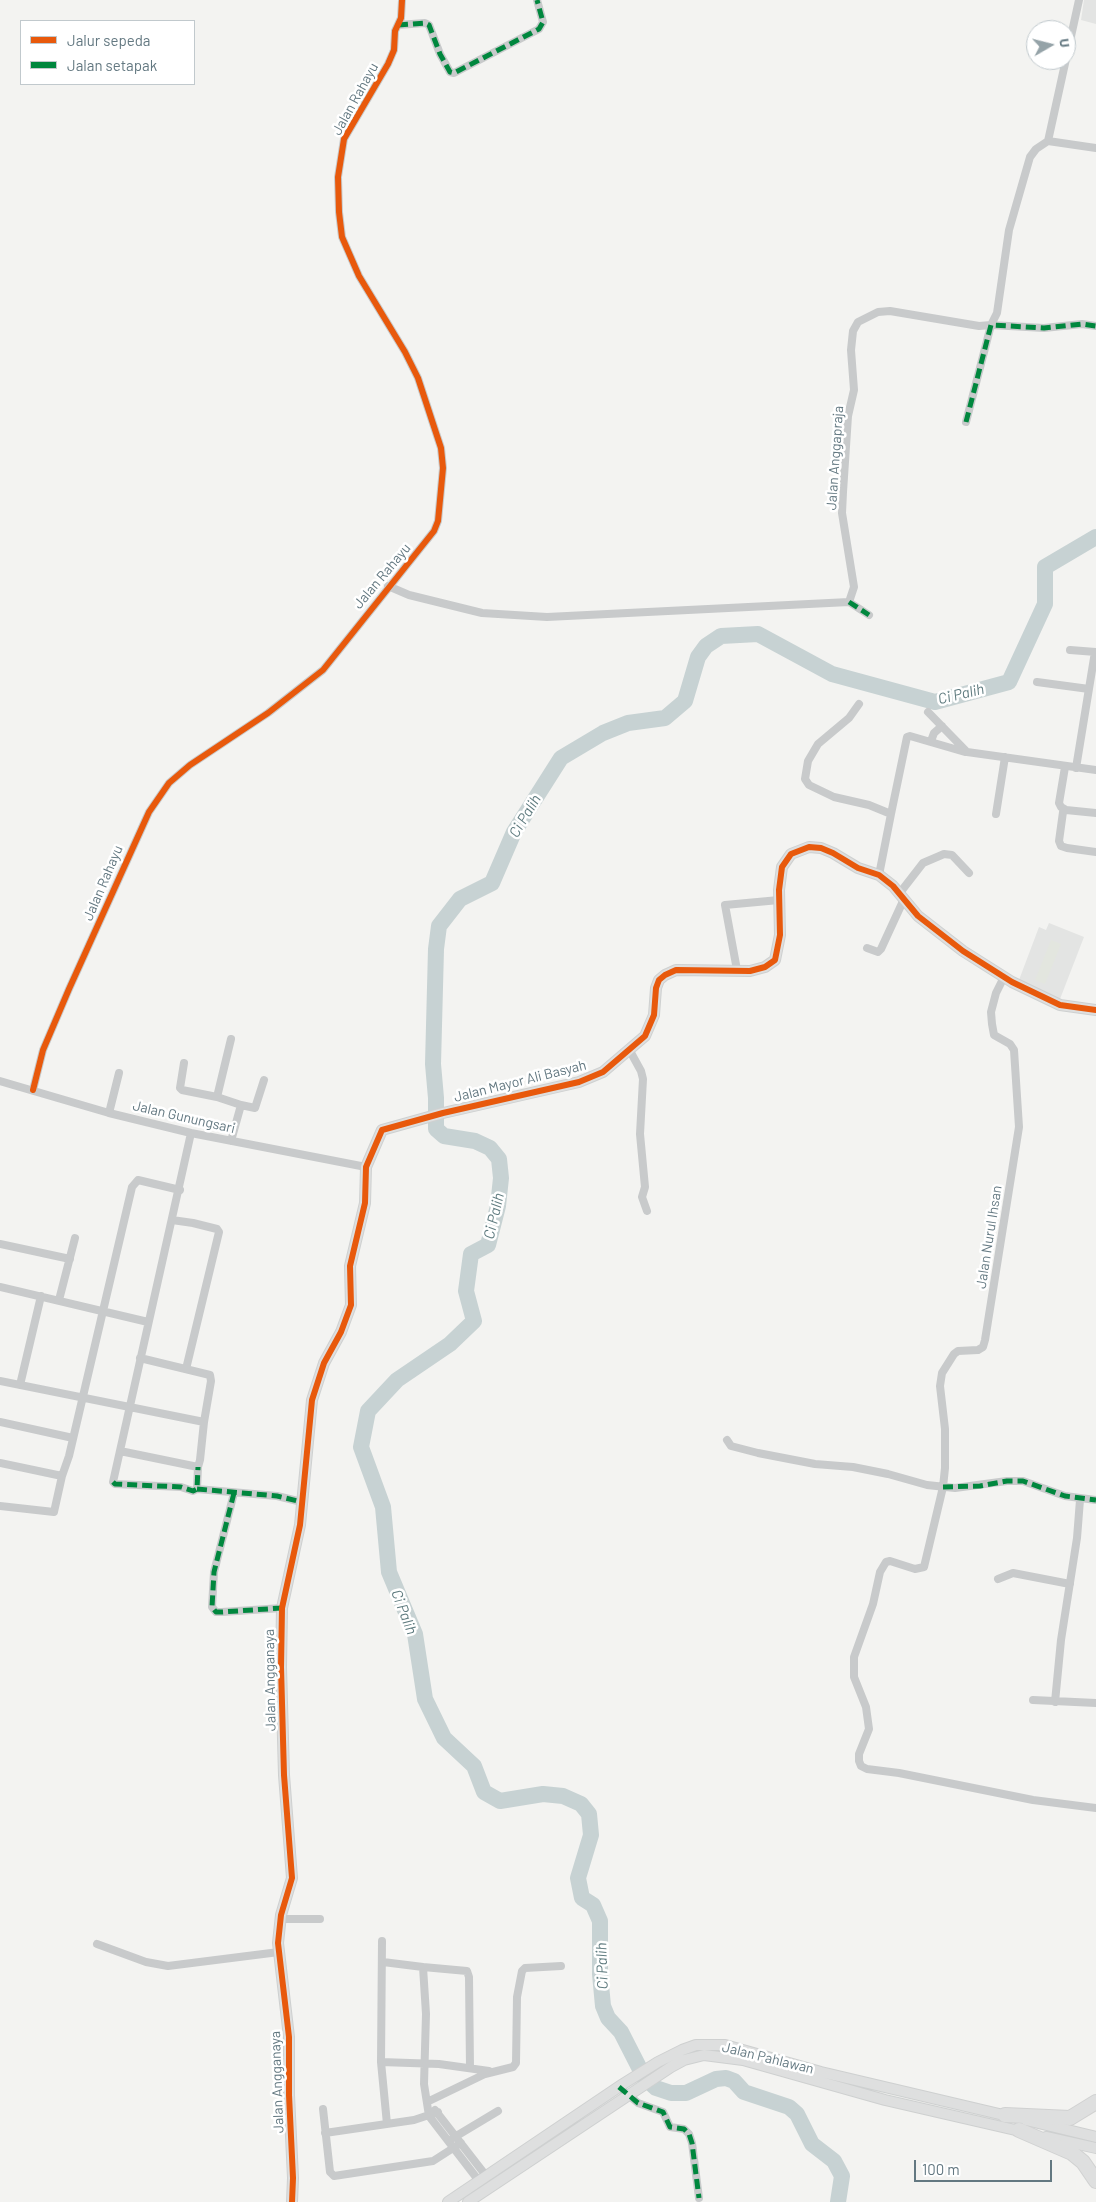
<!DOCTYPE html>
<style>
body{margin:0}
#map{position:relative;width:1096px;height:2202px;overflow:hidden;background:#f3f3f1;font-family:Barlow,sans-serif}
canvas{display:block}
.legend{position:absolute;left:20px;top:20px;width:175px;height:65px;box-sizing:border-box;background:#fff;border:1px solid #c1c9cd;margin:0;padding:6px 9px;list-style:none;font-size:15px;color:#637881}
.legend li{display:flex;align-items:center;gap:10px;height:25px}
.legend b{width:25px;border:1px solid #c1c9cd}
.north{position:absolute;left:1026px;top:20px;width:50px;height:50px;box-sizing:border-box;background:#fff;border:1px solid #c1c9cd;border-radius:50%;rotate:82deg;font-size:14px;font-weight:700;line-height:20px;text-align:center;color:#637881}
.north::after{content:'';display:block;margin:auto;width:18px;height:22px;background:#95a3a8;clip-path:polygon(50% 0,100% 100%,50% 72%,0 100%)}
.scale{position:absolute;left:914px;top:2160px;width:138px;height:22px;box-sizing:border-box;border:2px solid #637881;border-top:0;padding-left:6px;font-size:15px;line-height:18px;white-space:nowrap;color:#637881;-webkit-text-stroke:4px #fff;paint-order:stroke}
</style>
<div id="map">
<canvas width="1096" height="2202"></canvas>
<ul class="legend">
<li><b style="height:6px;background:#e8590c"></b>Jalur sepeda</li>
<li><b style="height:6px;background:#00873e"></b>Jalan setapak</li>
</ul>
<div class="north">U</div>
<div class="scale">100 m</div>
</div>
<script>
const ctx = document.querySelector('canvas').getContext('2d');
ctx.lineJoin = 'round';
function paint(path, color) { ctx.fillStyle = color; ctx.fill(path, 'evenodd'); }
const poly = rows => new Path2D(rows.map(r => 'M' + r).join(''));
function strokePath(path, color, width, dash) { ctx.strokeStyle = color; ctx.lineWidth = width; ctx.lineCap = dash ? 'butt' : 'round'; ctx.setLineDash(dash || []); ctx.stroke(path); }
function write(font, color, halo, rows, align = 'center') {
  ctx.font = font + ' Barlow,sans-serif'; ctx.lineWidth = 5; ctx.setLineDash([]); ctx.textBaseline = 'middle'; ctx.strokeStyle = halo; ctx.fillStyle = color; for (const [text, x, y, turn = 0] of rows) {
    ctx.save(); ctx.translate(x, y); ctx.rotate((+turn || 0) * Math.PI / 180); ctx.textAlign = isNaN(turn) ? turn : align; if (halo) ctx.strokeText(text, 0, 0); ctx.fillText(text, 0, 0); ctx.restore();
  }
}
const built = poly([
 [1084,0,1096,0,1096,24,1081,20],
 [1049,923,1084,937,1060,999,1034,989,1019,980,1039,927,1046,930]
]);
const green = poly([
 [1051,940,1061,944,1045,984,1035,980]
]);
const river = poly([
 [838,2202,842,2176,834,2161,812,2144,797,2114,789,2107,744,2092,734,2081,726,2078,716,2079,686,2093,671,2093,656,2088,644,2077,621,2032,608,2018,603,2006,600,1974,600,1921,593,1905,582,1898,578,1878,591,1835,589,1814,581,1804,563,1796,543,1794,500,1801,484,1792,474,1766,444,1738,425,1699,415,1634,389,1572,383,1507,361,1447,368,1411,397,1380,450,1344,474,1321,466,1291,471,1254,488,1245,498,1206,501,1178,499,1159,490,1148,475,1141,444,1136,436,1129,436,1098,433,1064,436,949,439,926,460,899,492,883,514,832,561,758,603,733,628,723,665,718,685,701,698,657,706,646,721,636,758,634,832,674,935,702,1009,682,1045,604,1045,567,1096,537]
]);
const street = poly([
 [398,25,425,23,429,25,440,54,450,72,454,73,539,29,543,22,537,0],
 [1048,141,1079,0],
 [966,422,991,325,1044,328,1082,324,1096,326],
 [388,586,409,595,482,613,547,617,849,602,854,587,842,513,843,492,848,416,854,390,851,350,853,331,858,322,878,312,890,311,979,326,991,325,997,313,1009,230,1030,157,1036,149,1048,141,1096,148],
 [849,602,869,615],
 [1070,650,1096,652],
 [1037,682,1089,689],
 [859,704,849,718,818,744,808,761,805,779,809,785,834,797,869,805,891,814,879,875],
 [928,712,967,752,1096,770],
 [931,741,934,733,942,726],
 [1065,767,1059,803,1061,807,1066,810,1063,812,1059,841,1061,846,1067,848,1096,852],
 [1076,768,1095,652],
 [1066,810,1096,813],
 [891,814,907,737,910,736,965,752],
 [996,814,1005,757],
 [899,894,923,863,944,854,952,855,969,873],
 [867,948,878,952,881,949,904,899],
 [737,970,725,905,779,900],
 [1004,977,996,993,991,1012,992,1024,994,1035,1010,1044,1014,1050,1019,1127,985,1340,983,1347,978,1350,958,1351,954,1354,942,1373,940,1386,945,1429,945,1468,943,1487,924,1567,915,1569,890,1561,886,1562,880,1572,873,1604,854,1657,854,1677,866,1707,869,1729,859,1754,859,1761,861,1766,867,1769,899,1773,1033,1800,1096,1808],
 [630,1051,641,1071,643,1079,640,1134,645,1187,642,1197,647,1211],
 [184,1063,180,1088,182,1090,217,1097],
 [0,1081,109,1113,191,1133,366,1167],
 [33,1090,43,1050,69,989,149,812,169,783,190,765,268,713,323,670,434,531,438,521,443,468,441,448,418,378,405,352,359,276,342,237,339,212,338,177,344,139,388,64,394,50,395,31,401,18,402,0],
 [241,1105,255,1108,264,1080],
 [109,1113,119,1073],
 [191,1133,113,1482,115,1484,181,1487,193,1491,197,1489,198,1467],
 [231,1141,241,1105,217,1097,231,1039],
 [172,1220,193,1223,217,1229,219,1232,186,1369],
 [0,1244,70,1259],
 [0,1287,148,1322],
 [59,1300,75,1238],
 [0,1381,204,1422],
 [20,1385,41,1296],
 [0,1422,73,1438],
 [727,1440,731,1446,758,1453,815,1464,853,1467,888,1474,927,1485,955,1488,1007,1481,1023,1481,1065,1496,1096,1500],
 [120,1451,198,1467,200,1460,204,1422,211,1381,210,1375,140,1358],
 [0,1463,62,1476,54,1512,0,1506],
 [62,1476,69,1456,132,1187,138,1180,180,1190],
 [197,1489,277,1496,302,1502],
 [234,1493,214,1572,212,1607,216,1612,222,1612,282,1608],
 [998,1579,1013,1573,1070,1584],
 [1033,1700,1096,1703],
 [1055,1702,1061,1640,1077,1538,1080,1500],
 [280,1919,320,1919],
 [382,1941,381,2062,387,2124],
 [97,1944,146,1962,168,1966,279,1952],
 [383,1962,423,1967,426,2014,424,2084,429,2116,479,2181],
 [423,1967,467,1971,469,1977,470,2068],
 [381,2062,439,2064,489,2071],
 [619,2087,638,2103,663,2112,670,2127,684,2129,689,2134,692,2143,699,2198],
 [427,2102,485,2074,513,2067,516,2063,517,1997,522,1971,525,1968,561,1966],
 [323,2109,330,2172,334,2176,433,2161,461,2143],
 [435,2110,487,2177],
 [325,2133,414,2120,438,2112],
 [453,2138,498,2111]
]);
const secondary = poly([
 [1026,2120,1096,2137],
 [1046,2137,1096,2148],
 [292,2202,293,2178,289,2095,289,2037,278,1943,281,1915,292,1878,284,1775,281,1667,282,1608,300,1525,312,1400,324,1363,341,1332,351,1305,350,1266,365,1203,366,1167,382,1130,443,1113,579,1082,603,1072,645,1036,654,1015,656,988,659,980,665,975,676,970,750,971,765,967,775,960,780,935,779,890,782,867,791,854,809,847,821,848,833,853,858,868,879,875,893,886,918,916,963,951,1012,982,1060,1005,1096,1010],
 [448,2202,623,2084,658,2062,682,2050,696,2045,725,2045,821,2072,1012,2117],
 [468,2202,671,2067,684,2060,704,2055,743,2060,885,2100,1024,2132]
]);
const highway = poly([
 [1005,2115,1070,2118,1096,2102],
 [1019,2130,1072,2153,1083,2162,1096,2181]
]);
const quiet = poly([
 [398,25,425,23,429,25,440,54,450,72,454,73,539,29,543,22,537,0],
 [966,422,991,325,1044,328,1082,324,1096,326],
 [849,602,869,615],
 [113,1482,115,1484,181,1487,193,1491,197,1489,198,1467],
 [943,1487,980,1486,1007,1481,1023,1481,1065,1496,1096,1500],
 [197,1489,277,1496,302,1502],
 [234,1493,214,1572,212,1607,216,1612,222,1612,282,1608],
 [619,2087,638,2103,663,2112,670,2127,684,2129,689,2134,692,2143,699,2198]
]);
const cycleway = poly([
 [33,1090,43,1050,69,989,149,812,169,783,190,765,268,713,323,670,434,531,438,521,443,468,441,448,418,378,405,352,359,276,342,237,339,212,338,177,344,139,388,64,394,50,395,31,401,18,402,0],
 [292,2202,293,2178,289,2095,289,2037,278,1943,281,1915,292,1878,284,1775,281,1667,282,1608,300,1525,312,1400,324,1363,341,1332,351,1305,350,1266,365,1203,366,1167,382,1130,443,1113,579,1082,603,1072,645,1036,654,1015,656,988,659,980,665,975,676,970,750,971,765,967,775,960,780,935,779,890,782,867,791,854,809,847,821,848,833,853,858,868,879,875,893,886,918,916,963,951,1012,982,1060,1005,1096,1010]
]);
const streetNames = [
 ["Jalan Rahayu",355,99,-61],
 ["Jalan Anggapraja",835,458,-86],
 ["Jalan Rahayu",382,576,-50],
 ["Jalan Rahayu",103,883,-67],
 ["Jalan Mayor Ali Basyah",520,1081,-14],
 ["Jalan Gunungsari",184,1117,13],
 ["Jalan Nurul Ihsan",989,1237,-81],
 ["Jalan Angganaya",270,1680,-91],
 ["Jalan Pahlawan",768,2058,14],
 ["Jalan Angganaya",277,2082,-92]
];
const waterNames = [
 ["Ci Palih",961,694,-13],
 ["Ci Palih",525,816,-59],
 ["Ci Palih",494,1216,-77],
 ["Ci Palih",404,1612,69],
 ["Ci Palih",602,1966,-92]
];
paint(built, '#e3e4e3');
paint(green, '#e3e6df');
strokePath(river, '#c7d2d3', 16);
strokePath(secondary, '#ced0d0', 12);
strokePath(highway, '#d0d1d1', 16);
strokePath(street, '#c8cacb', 8);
strokePath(secondary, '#dedfdf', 10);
strokePath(highway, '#dedfdf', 14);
strokePath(quiet, '#00873e', 5, [10, 5]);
strokePath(cycleway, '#e8590c', 6);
write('14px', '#637881', '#fff', streetNames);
write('italic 15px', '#5f7b7f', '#fff', waterNames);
</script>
